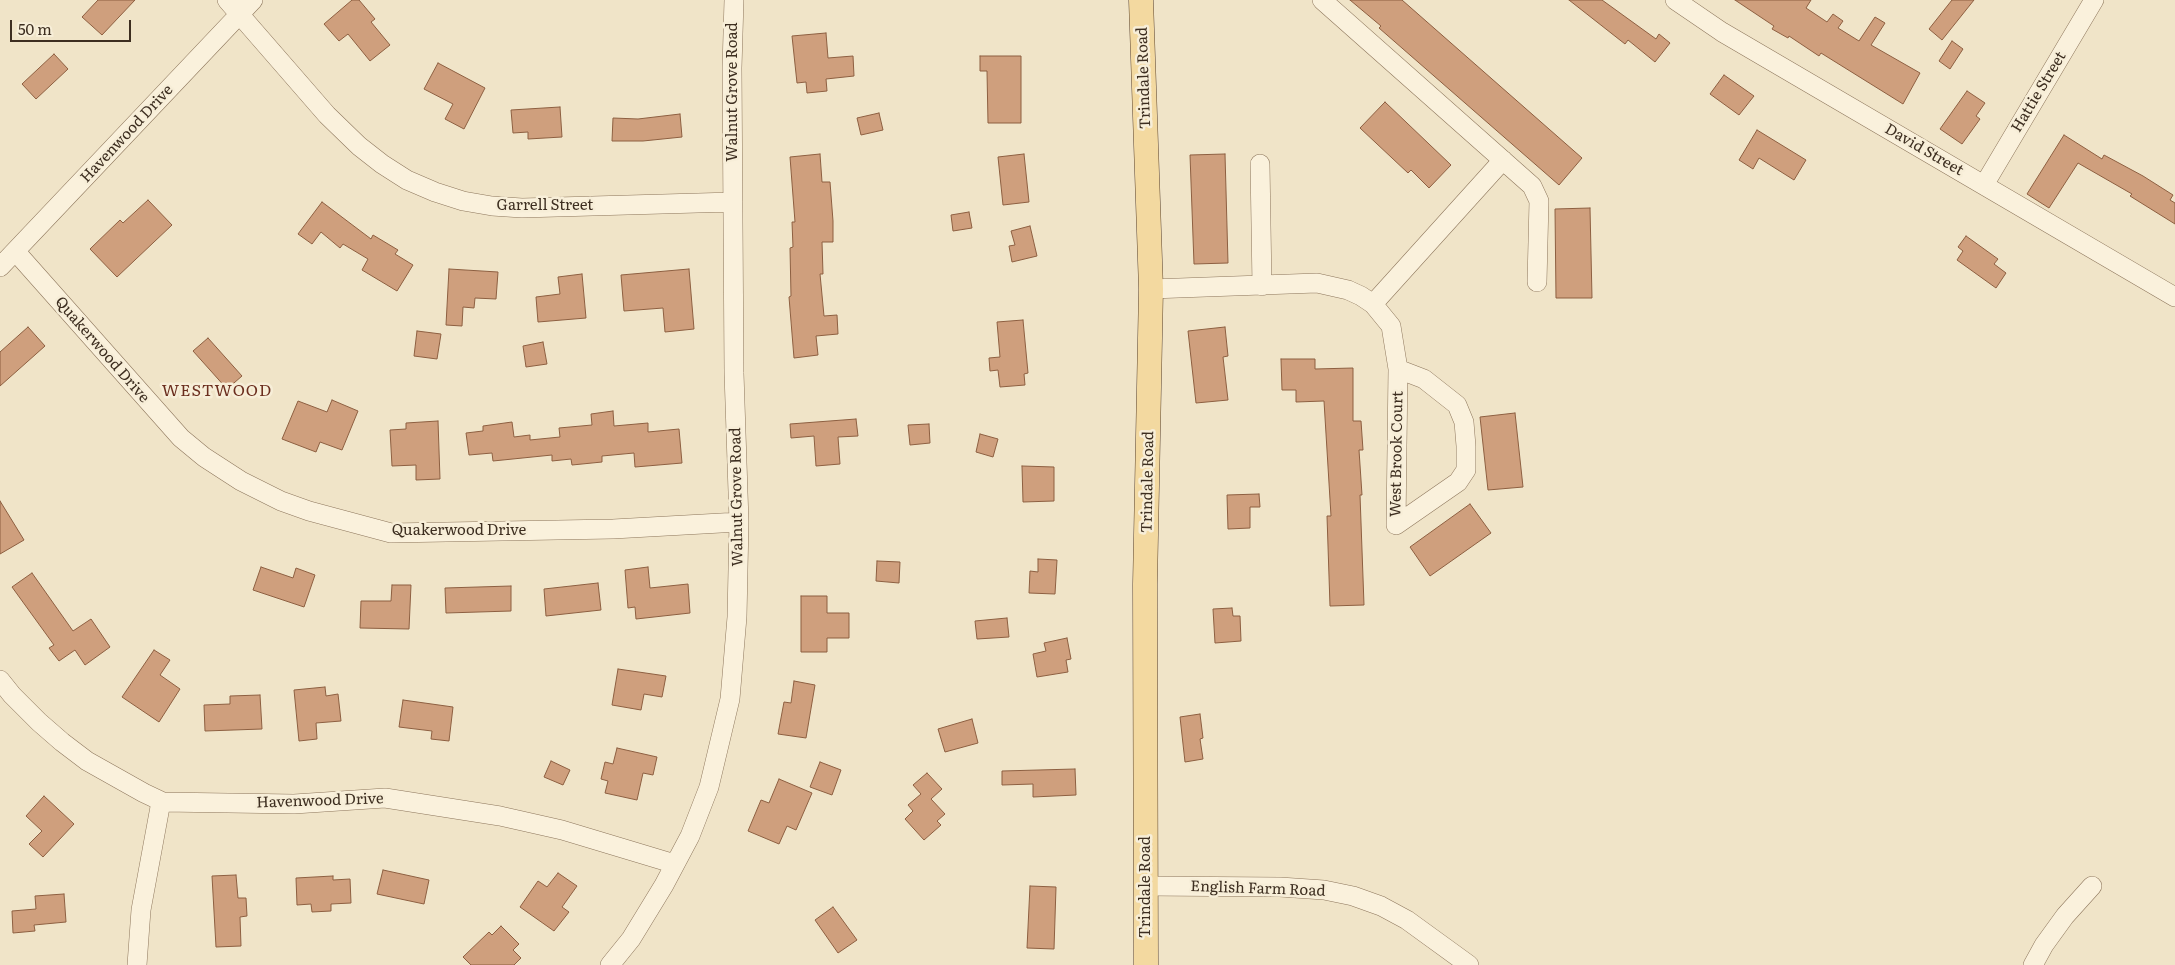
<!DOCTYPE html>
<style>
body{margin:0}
#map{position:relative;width:2175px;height:965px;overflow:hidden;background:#f0e4c8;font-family:Literata,serif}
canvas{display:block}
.scale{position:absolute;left:10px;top:20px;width:121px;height:22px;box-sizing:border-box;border:2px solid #3d2e20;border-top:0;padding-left:6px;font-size:15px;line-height:18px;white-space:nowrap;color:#3d2e20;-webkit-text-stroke:4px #f7eed8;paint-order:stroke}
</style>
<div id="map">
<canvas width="2175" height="965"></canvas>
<div class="scale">50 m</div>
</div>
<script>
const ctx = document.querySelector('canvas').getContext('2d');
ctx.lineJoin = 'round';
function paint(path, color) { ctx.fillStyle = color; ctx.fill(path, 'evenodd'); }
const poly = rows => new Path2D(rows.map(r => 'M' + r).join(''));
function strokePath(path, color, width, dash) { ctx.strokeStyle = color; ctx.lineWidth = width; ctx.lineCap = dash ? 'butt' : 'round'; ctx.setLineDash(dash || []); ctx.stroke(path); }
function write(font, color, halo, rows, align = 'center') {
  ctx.font = font + ' Literata,serif'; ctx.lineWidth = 5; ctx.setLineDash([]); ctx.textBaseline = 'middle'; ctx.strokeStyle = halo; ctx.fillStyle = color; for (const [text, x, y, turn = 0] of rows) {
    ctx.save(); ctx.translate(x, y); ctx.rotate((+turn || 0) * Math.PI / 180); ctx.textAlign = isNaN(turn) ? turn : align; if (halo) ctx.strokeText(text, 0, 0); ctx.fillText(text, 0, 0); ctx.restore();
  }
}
const building = poly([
 [98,0,135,0,102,35,82,17,98,0],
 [352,0,359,0,375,19,371,22,390,45,370,61,348,34,339,41,324,24,352,0],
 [1350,0,1402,0,1582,158,1559,185,1379,28,1381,26,1350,0],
 [1569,0,1602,0,1656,39,1659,34,1670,43,1655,62,1628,40,1625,44,1569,0],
 [1735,0,1811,0,1806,8,1827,22,1833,14,1843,21,1838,28,1859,41,1875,17,1885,23,1871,45,1920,73,1903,104,1821,53,1819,56,1789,36,1788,38,1772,29,1774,26,1735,0],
 [1952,0,1974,0,1942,40,1929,29,1952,0],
 [826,33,828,58,853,56,854,76,826,79,827,91,807,93,806,82,797,83,792,36,826,33],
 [1952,41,1963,49,1950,69,1939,61,1952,41],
 [54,54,68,69,36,99,22,84,54,54],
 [980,56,1021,56,1021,123,988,123,987,71,980,71,980,56],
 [438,63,485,88,464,129,445,119,453,104,424,89,438,63],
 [1724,75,1754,96,1739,115,1710,94,1724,75],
 [1967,91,1985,103,1976,116,1980,119,1962,144,1940,129,1967,91],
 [1385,102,1451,165,1429,188,1411,170,1408,173,1360,128,1385,102],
 [560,107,562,137,528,139,528,132,513,133,511,110,560,107],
 [879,113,883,130,861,135,857,118,879,113],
 [680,114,682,137,643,141,612,141,613,118,638,119,680,114],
 [1757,130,1806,160,1794,180,1759,158,1753,169,1739,160,1757,130],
 [2064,135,2102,159,2104,155,2143,176,2173,195,2170,200,2175,203,2175,224,2130,196,2132,194,2078,163,2049,208,2027,194,2064,135],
 [820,154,822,182,830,182,833,221,833,242,822,242,823,274,820,274,824,316,837,315,838,334,816,336,818,355,794,358,789,297,791,296,790,248,793,247,792,222,795,222,790,157,820,154],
 [1024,154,1029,202,1003,205,998,157,1024,154],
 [1225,154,1228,263,1194,264,1190,155,1225,154],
 [148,200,172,225,117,277,90,249,120,220,123,223,148,200],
 [322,202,371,239,373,235,398,250,395,254,413,265,397,291,362,270,368,259,343,244,340,248,321,232,312,244,298,234,322,202],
 [1590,208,1592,298,1556,298,1555,209,1590,208],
 [969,212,972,228,953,231,951,215,969,212],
 [1030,226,1037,256,1012,262,1009,246,1015,245,1011,231,1030,226],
 [1966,236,1998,259,1994,264,2006,273,1996,288,1957,260,1963,251,1958,247,1966,236],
 [449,269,498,272,496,299,475,298,474,308,463,307,462,326,446,325,449,269],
 [689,269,694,329,665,332,663,308,624,311,621,275,689,269],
 [582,274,586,318,538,322,536,297,560,294,558,277,582,274],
 [1023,320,1028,373,1024,374,1025,385,1000,387,998,370,990,371,989,358,1000,357,997,322,1023,320],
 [28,327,45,346,0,386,0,352,28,327],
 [1225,327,1228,356,1223,357,1228,400,1196,403,1188,331,1225,327],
 [417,331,441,334,437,359,414,356,417,331],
 [208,338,242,376,227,389,193,351,208,338],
 [543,342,547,364,526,367,523,346,543,342],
 [1281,359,1315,359,1315,369,1353,368,1353,421,1361,421,1363,450,1359,450,1362,495,1360,495,1364,605,1330,606,1327,516,1331,516,1324,401,1296,402,1296,390,1282,390,1281,359],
 [332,400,358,411,342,450,320,442,316,452,282,439,298,401,327,412,332,400],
 [613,411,614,426,648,423,648,432,679,429,682,463,635,467,634,453,602,456,602,462,572,465,571,459,552,461,552,455,493,461,492,453,469,455,466,433,483,431,483,426,512,422,514,437,530,435,530,440,560,437,559,428,592,425,591,414,613,411],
 [1515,413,1523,487,1488,490,1480,417,1515,413],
 [856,419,858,436,838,437,840,464,816,466,814,436,791,438,790,424,856,419],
 [438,421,440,479,416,480,416,465,392,466,390,430,406,429,406,423,438,421],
 [929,424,930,443,910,445,908,425,929,424],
 [980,434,998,439,993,457,976,452,980,434],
 [1022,466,1054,467,1054,501,1023,502,1022,466],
 [1259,494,1260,507,1250,507,1250,528,1228,529,1227,495,1259,494],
 [0,501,24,540,0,554,0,501],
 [1470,504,1491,533,1430,576,1410,547,1470,504],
 [1038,559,1057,560,1055,594,1029,593,1030,571,1038,572,1038,559],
 [877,561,900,562,899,583,876,581,877,561],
 [261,567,293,578,296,568,315,575,304,607,253,590,261,567],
 [648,567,650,588,688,584,690,613,636,619,635,607,628,608,625,570,648,567],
 [32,573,73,631,91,619,110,647,85,665,75,650,59,661,49,648,54,645,12,587,32,573],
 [598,583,601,610,546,616,544,589,598,583],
 [392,585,411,585,409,629,360,628,361,601,391,601,392,585],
 [511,586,511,611,446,613,445,588,511,586],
 [801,596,827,596,827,613,849,613,849,638,827,638,827,652,801,652,801,596],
 [1232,608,1233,616,1240,616,1241,641,1215,643,1213,609,1232,608],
 [1007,618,1009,637,977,639,975,621,1007,618],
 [1067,638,1071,659,1066,660,1068,672,1037,677,1033,654,1046,651,1044,643,1067,638],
 [154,650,170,660,160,675,180,689,159,722,122,697,154,650],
 [618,669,666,676,662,697,644,694,641,710,612,705,618,669],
 [794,681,815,685,806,738,778,734,784,702,791,703,794,681],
 [325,687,326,696,338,694,341,721,316,723,317,739,299,741,294,690,325,687],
 [260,695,262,729,205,731,204,705,230,704,230,696,260,695],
 [403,700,453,707,449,741,431,739,432,731,399,727,403,700],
 [1200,714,1203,738,1200,739,1203,759,1185,762,1180,717,1200,714],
 [972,719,978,743,945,752,938,729,972,719],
 [617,748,657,757,653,775,643,773,637,800,605,793,608,781,601,779,605,762,613,764,617,748],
 [551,761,570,770,563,785,544,777,551,761],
 [820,762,841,770,832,795,810,787,820,762],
 [1075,769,1076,795,1033,797,1033,784,1002,785,1002,771,1075,769],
 [927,773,942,789,931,799,945,814,937,821,941,825,924,840,905,819,913,811,908,805,921,794,913,785,927,773],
 [779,779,812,793,796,830,787,826,779,844,748,831,761,800,769,803,779,779],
 [44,796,74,824,43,857,29,844,42,831,26,816,44,796],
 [383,870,429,880,424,904,377,894,383,870],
 [558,873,577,886,562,907,569,912,554,931,520,907,538,881,547,887,558,873],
 [236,875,238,898,246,898,247,916,240,917,241,946,216,947,212,876,236,875],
 [333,876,333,880,350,879,351,903,331,904,331,911,312,912,311,904,297,905,296,878,333,876],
 [1030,886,1056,887,1054,949,1027,948,1030,886],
 [64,894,66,922,34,925,35,931,13,933,12,911,36,909,35,896,64,894],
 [833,907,857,940,838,953,815,920,833,907],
 [501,926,519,944,513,950,521,958,514,965,471,965,463,957,489,932,492,935,501,926]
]);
const minor = poly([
 [227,0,327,115,359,146,382,164,407,180,435,192,463,201,492,206,522,208,733,202],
 [1322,0,1532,186,1539,201,1537,282],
 [1675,0,1722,32,2175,297],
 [1260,164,1262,286],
 [1984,185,2094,0],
 [16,252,181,438,204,457,241,481,281,501,309,511,391,533,613,529,739,522],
 [0,267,253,0],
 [1151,289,1317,283,1348,290,1361,296,1373,304,1391,326,1398,369],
 [1373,304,1503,160],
 [1398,369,1424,379,1457,405,1464,422,1466,446,1466,470,1458,482,1396,525,1398,369],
 [0,680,12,695,39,722,62,742,87,761,144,793,163,802,294,804,385,798,500,816,562,830,675,864],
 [1146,886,1280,887,1324,890,1353,896,1381,906,1407,920,1469,965],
 [137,965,141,910,160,807,163,802],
 [610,965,631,939,664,885,690,836,709,787,730,699,737,617,739,522,734,373,732,68,734,0],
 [2033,965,2044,945,2065,916,2092,886]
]);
const major = poly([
 [1141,0,1151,289,1145,584,1146,965]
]);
const streetNames = [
 ["Trindale Road",1144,78,-92],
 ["Walnut Grove Road",733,92,-90],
 ["Hattie Street",2039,92,-59],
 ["Havenwood Drive",127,134,-47],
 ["David Street",1924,150,30],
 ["Garrell Street",545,206],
 ["Quakerwood Drive",102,350,49],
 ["West Brook Court",1397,454,-89],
 ["Trindale Road",1148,482,-89],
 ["Walnut Grove Road",737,497,-91],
 ["Quakerwood Drive",459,531],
 ["Havenwood Drive",320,801,-2],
 ["Trindale Road",1146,887,-90],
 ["English Farm Road",1258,889,2]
];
const neighbourhoodNames = [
 ["WESTWOOD",217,391]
];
paint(building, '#cf9f7d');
strokePath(building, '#8d5f41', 1);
strokePath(minor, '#8d765c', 20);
strokePath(major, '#5b4430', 25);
strokePath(minor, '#faf1dc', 19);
strokePath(major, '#f3d9a0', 24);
write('15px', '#3d2e20', '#f7eed8', streetNames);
ctx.letterSpacing = '1px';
write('16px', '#6b2e1e', '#f7eed8', neighbourhoodNames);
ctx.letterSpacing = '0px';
</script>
